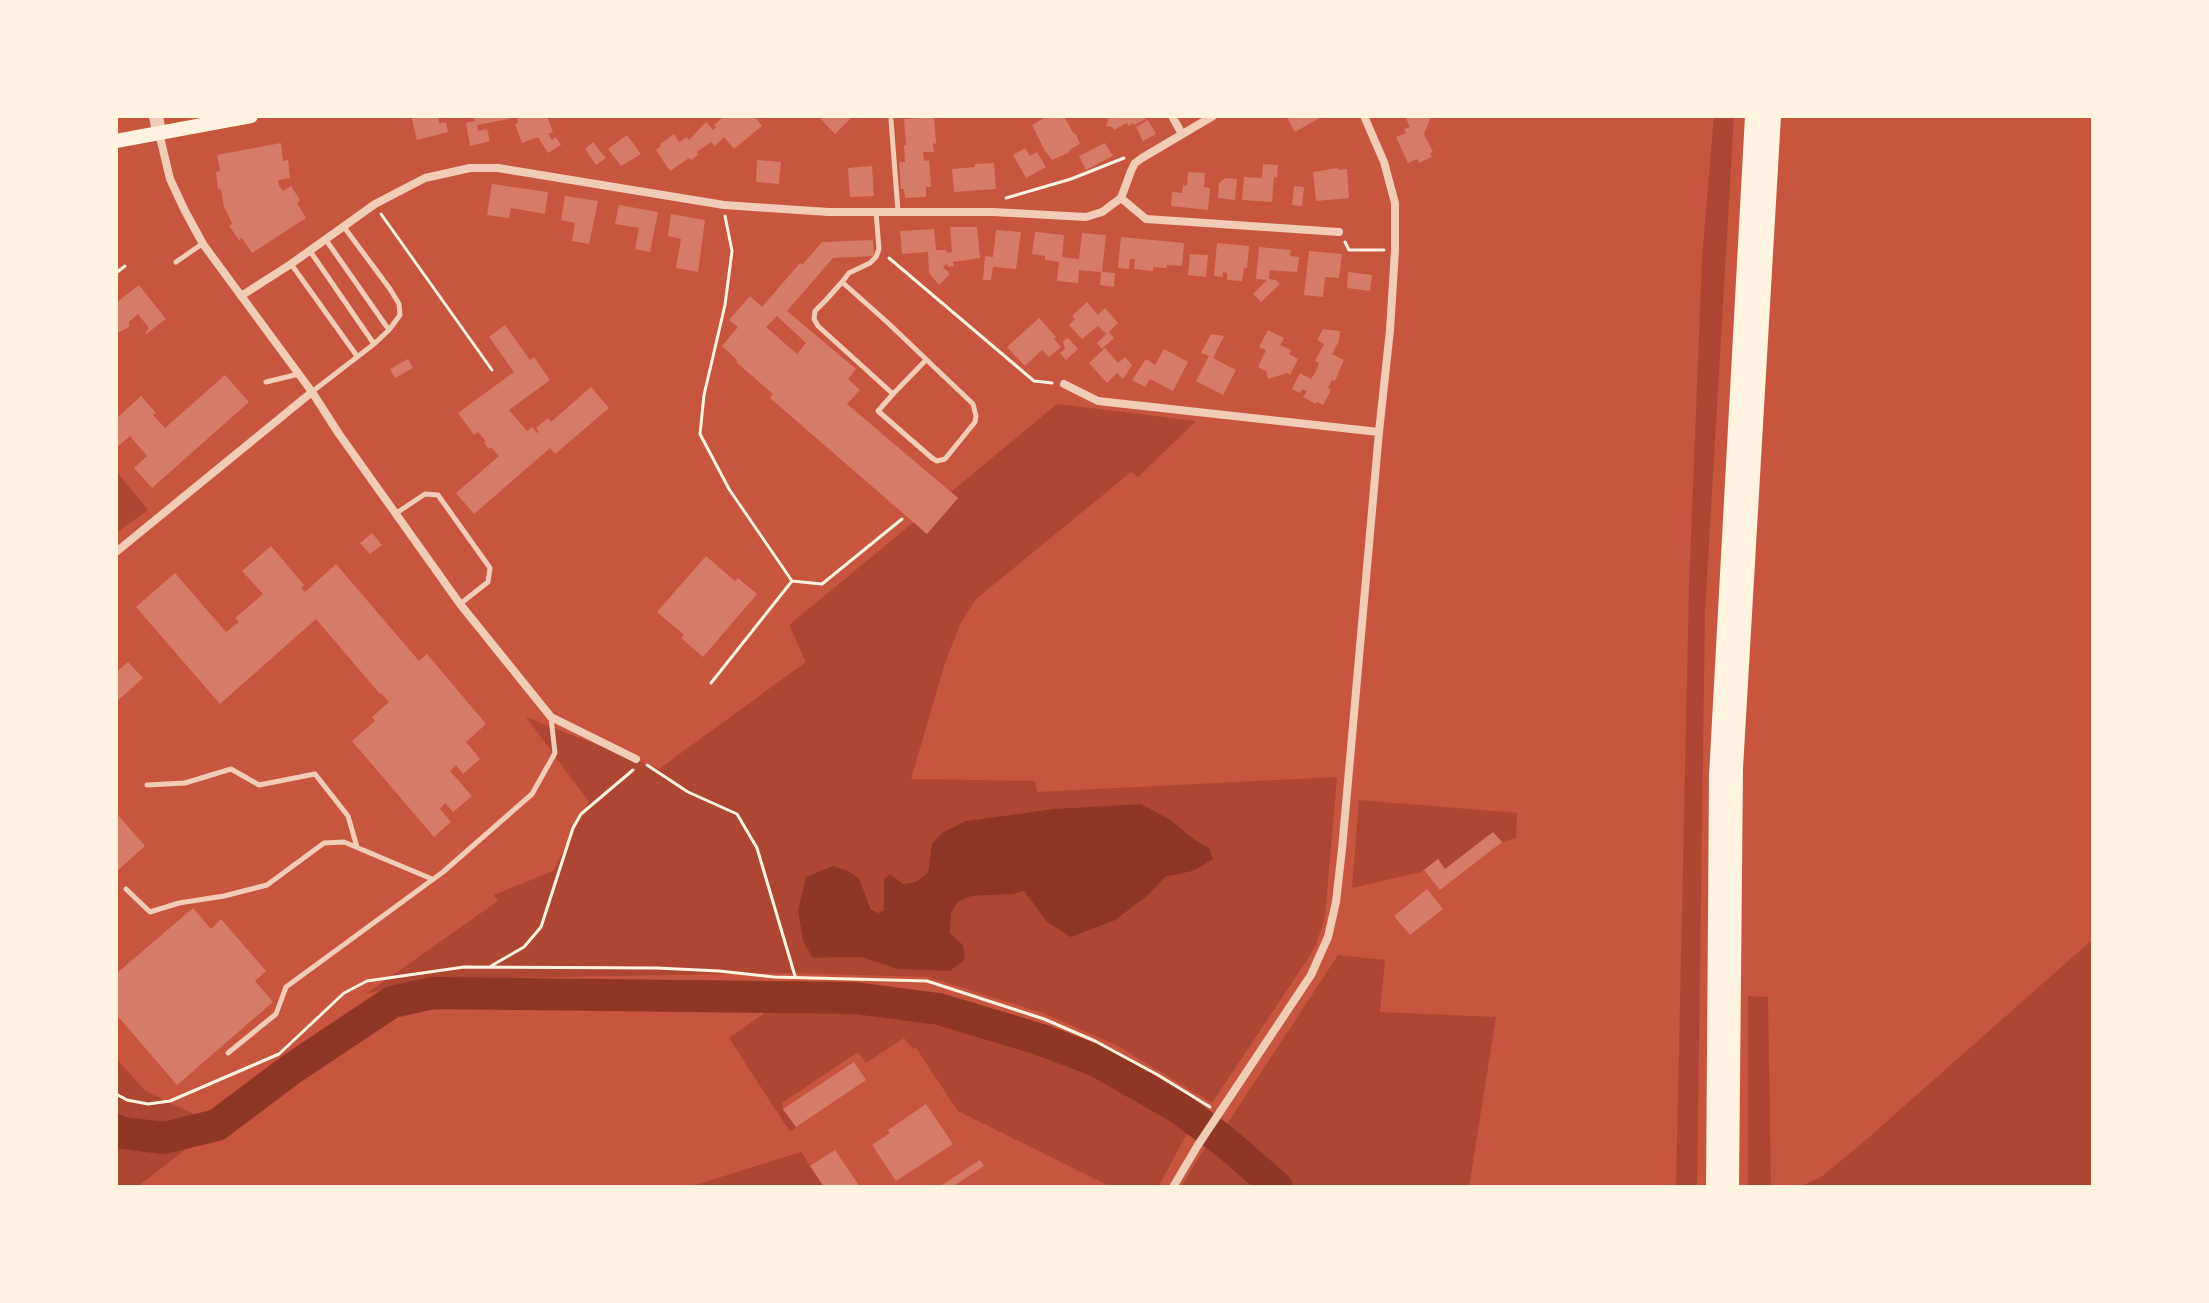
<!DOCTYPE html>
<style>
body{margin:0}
#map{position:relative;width:2209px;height:1303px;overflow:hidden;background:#c8553d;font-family:Helvetica,sans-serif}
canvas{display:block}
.frame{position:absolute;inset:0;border:118px solid #fff3e0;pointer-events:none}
</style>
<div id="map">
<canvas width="2209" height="1303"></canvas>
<div class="frame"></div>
</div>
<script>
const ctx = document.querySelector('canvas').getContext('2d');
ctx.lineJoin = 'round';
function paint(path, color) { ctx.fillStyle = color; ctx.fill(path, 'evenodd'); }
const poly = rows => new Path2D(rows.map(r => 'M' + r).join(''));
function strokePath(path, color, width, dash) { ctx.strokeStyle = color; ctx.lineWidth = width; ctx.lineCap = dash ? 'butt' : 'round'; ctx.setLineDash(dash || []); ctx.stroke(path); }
const green = poly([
 [1714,116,1734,116,1705,611,1697,1187,1676,1187,1689,587,1702,260],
 [1057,404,1196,421,1138,477,1131,472,976,599,960,624,944,666,911,779,1035,781,1037,792,1337,777,1325,917,1315,948,1212,1103,1116,1045,1043,1013,928,977,788,973,450,979,393,987,366,994,498,901,494,895,553,871,589,802,526,717,659,769,806,662,789,625,914,522,927,534,958,498,951,492],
 [1141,804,1171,820,1195,840,1209,848,1193,871,1165,877,1148,895,1047,922,1024,891,1013,894,972,896,958,902,951,913,950,933,963,945,897,969,862,957,813,958,859,878,872,909,878,913,884,910,903,884,916,882,928,872,932,843,943,832,966,821,1053,809],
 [116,471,148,510,116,533],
 [1359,800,1517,813,1516,838,1502,842,1493,832,1445,869,1437,860,1421,872,1352,888],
 [2093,939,2093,1187,1799,1187,1821,1177,1859,1146],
 [1338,955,1385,960,1380,1012,1496,1017,1469,1187,1293,1187,1225,1127],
 [1748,996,1768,997,1771,1187,1748,1187],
 [772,1008,868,1012,924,1019,980,1032,1033,1050,1087,1073,1137,1099,1188,1132,1158,1187,1111,1187,958,1111,916,1048,913,1049,904,1038,866,1063,858,1052,782,1103,783,1109,796,1127,790,1132,729,1038],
 [116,1058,145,1091,217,1125,137,1187,116,1187],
 [1206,1146,1232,1166,1254,1187,1181,1187],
 [801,1152,824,1187,689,1187]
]);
const water = poly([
 [1141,804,1171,820,1195,840,1209,848,1213,859,1193,871,1165,877,1148,895,1115,920,1071,937,1047,922,1024,891,1013,894,972,896,958,902,951,913,950,933,963,945,965,959,950,971,897,969,862,957,813,958,803,941,798,910,806,877,833,866,848,871,859,878,871,909,878,913,884,910,884,879,890,874,903,884,916,882,928,872,932,843,943,832,966,821,1053,809]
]);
const river = poly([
 [116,1130,123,1133,164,1138,217,1125,290,1070,392,1002,433,993,855,998,939,1009,1042,1040,1097,1061,1176,1106,1224,1141,1277,1187]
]);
const building = poly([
 [411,116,438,116,439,123,446,122,448,132,417,140],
 [473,116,508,116,509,119,477,125,478,131,487,129,490,141,470,146,466,123,475,121],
 [516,116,540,116,541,118,547,116,553,132,548,134,552,140,556,137,561,145,548,153,538,137,522,143,515,124,518,123],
 [724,116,754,116,762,126,734,149,724,137,715,146,711,142,697,152,698,155,691,160,689,158,670,171,656,150,661,146,660,144,674,134,679,142,687,137,689,140,706,122,713,130,716,127,714,125],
 [818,116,853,116,835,134],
 [1048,116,1064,116,1073,133,1076,134,1080,144,1069,150,1070,152,1052,160,1045,151,1032,125],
 [1106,116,1144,116,1146,119,1134,125,1133,123,1128,126,1127,123,1114,130,1112,127,1106,126,1108,120],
 [1286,116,1323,116,1295,132],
 [1405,116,1431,116,1424,134,1433,152,1430,153,1432,157,1419,163,1417,159,1408,163,1396,137,1406,133,1404,129,1410,127],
 [934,117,936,144,933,143,934,152,923,152,924,161,929,160,931,187,926,187,926,197,905,198,904,189,901,189,899,162,905,162,904,145,906,145,904,119],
 [1148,120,1156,134,1143,141,1136,127],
 [627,135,641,154,621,166,608,149],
 [593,142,606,158,596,165,585,149],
 [281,143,283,161,288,160,290,178,278,180,279,186,283,191,291,186,300,200,297,203,306,218,252,253,242,238,239,240,229,226,232,223,224,207,221,189,218,190,216,172,220,171,217,155],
 [1105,143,1113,156,1086,170,1079,156],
 [1025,148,1030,156,1037,152,1046,167,1026,178,1013,155],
 [757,160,781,162,779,184,756,182],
 [994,163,996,189,954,192,952,169,975,167,975,164],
 [1263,164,1278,165,1277,178,1274,177,1272,202,1242,200,1244,177,1262,178],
 [872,166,874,196,850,197,848,168],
 [1338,168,1338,170,1347,169,1349,198,1316,201,1313,172],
 [1188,172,1205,173,1204,187,1210,188,1208,210,1171,206,1172,192,1182,193,1183,185,1187,186],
 [1225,178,1237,179,1235,200,1218,198,1219,183],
 [492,184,548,192,545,214,511,208,509,218,487,215],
 [1294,186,1304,187,1302,206,1292,205],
 [565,196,598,201,589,244,572,241,575,223,561,220],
 [619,205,658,212,650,252,635,249,639,228,615,224],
 [671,214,705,220,698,272,676,268,681,239,668,236],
 [950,227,977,227,980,258,953,262,954,266,948,267,947,263,943,267,950,274,939,285,929,273,928,252,902,254,900,231,934,229,936,250,946,250,947,253,952,252],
 [996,230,1021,232,1016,269,993,267,991,280,983,280,985,256,993,257],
 [1035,232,1064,235,1062,257,1079,259,1082,233,1106,235,1102,272,1115,273,1114,287,1100,285,1101,272,1079,270,1078,283,1057,281,1059,262,1045,260,1045,256,1032,254],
 [1121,237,1184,243,1182,266,1167,265,1167,268,1153,267,1153,271,1134,269,1135,259,1130,259,1129,269,1118,268],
 [873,240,874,256,833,258,787,311,856,369,848,379,860,390,847,404,958,498,927,534,770,398,773,394,736,362,737,360,722,346,738,327,729,320,750,296,762,307,800,263,802,265,822,242],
 [777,316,806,343,797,354,766,327],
 [1217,243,1249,246,1247,268,1244,268,1242,281,1227,280,1227,273,1223,272,1223,277,1214,276],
 [1259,247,1291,250,1290,256,1299,257,1297,272,1270,270,1269,279,1276,280,1280,284,1261,302,1253,294,1267,280,1256,279],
 [1309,251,1342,254,1339,278,1325,277,1323,297,1304,295],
 [1190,254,1208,255,1206,277,1188,275],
 [1348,272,1372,275,1370,291,1347,288],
 [139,285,166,319,146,334,145,333,149,328,138,314,129,322,129,327,116,334,116,303],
 [1087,302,1098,315,1105,308,1118,323,1109,332,1114,338,1102,349,1097,343,1106,334,1098,326,1082,339,1069,325,1075,319,1072,316],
 [1039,318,1056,337,1054,339,1061,347,1049,357,1042,350,1025,366,1007,347],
 [505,325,530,360,534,357,550,380,509,410,527,431,532,427,537,433,539,432,536,428,548,418,551,422,591,387,609,408,555,454,550,448,474,514,456,493,499,456,491,447,489,449,484,443,486,441,478,432,474,435,458,413,514,372,489,337],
 [1323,329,1340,331,1339,341,1332,354,1344,360,1335,381,1332,380,1328,388,1331,390,1323,405,1317,402,1316,404,1303,397,1307,391,1302,389,1300,393,1292,389,1300,373,1311,379,1316,371,1319,363,1315,361,1324,344,1317,340],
 [1268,330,1284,338,1280,345,1291,350,1289,354,1298,359,1290,375,1287,373,1268,379,1266,371,1258,367,1266,350,1259,347],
 [1211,334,1224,336,1213,358,1236,370,1223,395,1196,381,1209,356,1201,353],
 [1068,338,1078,349,1066,360,1060,353,1065,349,1063,341],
 [1105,348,1118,363,1125,357,1132,365,1123,379,1117,373,1107,383,1089,363],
 [1164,349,1188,362,1173,391,1150,379,1145,387,1132,380,1146,359,1155,365],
 [408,359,413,368,395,378,390,369],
 [225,375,249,402,152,488,134,468,147,456,130,436,116,448,116,419,141,396,156,413,153,415,165,428],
 [372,533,382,545,370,554,360,543],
 [271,546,304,585,301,588,305,592,336,564,419,661,427,654,486,724,466,742,480,759,463,774,456,765,450,771,472,796,453,812,445,803,440,809,451,822,434,837,352,741,375,721,372,717,389,702,381,693,380,694,316,619,220,704,136,607,175,573,226,632,239,622,235,618,263,594,242,571],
 [706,556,735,581,738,578,757,594,703,657,681,638,684,635,657,612],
 [128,662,143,678,116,702,116,672],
 [116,813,145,846,116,872],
 [1493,832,1502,842,1440,890,1424,870,1438,859,1445,869],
 [1427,889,1443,909,1410,935,1394,916],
 [193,908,211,929,221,919,266,971,255,981,273,1002,177,1085,116,1014,116,974],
 [854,1062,866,1080,796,1127,783,1109],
 [926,1104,953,1144,896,1181,872,1145,890,1133,888,1130],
 [835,1150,860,1187,824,1187,810,1166],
 [980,1160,984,1166,952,1187,939,1187]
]);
const path = poly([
 [1006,198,1071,179,1124,158],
 [381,214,492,370],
 [725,216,732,251,725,305,704,395,700,434,729,489,792,581,822,584,902,519],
 [1345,242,1349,250,1384,250],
 [889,258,1034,381,1052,383],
 [116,273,125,266],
 [711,683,792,581],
 [647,765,688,792,737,814,757,848,795,976],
 [491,966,524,947,541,927,573,828,581,814,633,770],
 [116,1094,127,1100,148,1104,170,1101,279,1054,344,993,367,981,464,967,657,968,719,971,774,977,927,981,1044,1019,1095,1041,1158,1075,1210,1107]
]);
const service = poly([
 [891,120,898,211],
 [326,240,389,330],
 [310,251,374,344],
 [176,262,202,244],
 [291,264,357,356],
 [842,282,887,322,973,404,976,416,975,422,945,459,937,461,932,458,878,411,893,394,818,326,814,319,815,311,826,300,842,282,849,273,870,263,876,257,879,249,876,212],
 [266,382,299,374],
 [313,391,374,344,389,330,400,315,399,304,390,289,344,227],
 [893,394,926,360],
 [395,514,425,494,438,495,490,568,488,582,460,604],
 [147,785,185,783,231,769,259,785,315,774,348,816,357,847],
 [126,889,150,912,179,903,224,896,267,885,324,843,344,842,432,879],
 [228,1053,276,1014,286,987,443,872,532,794,555,753,551,718]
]);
const minor = poly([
 [1172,116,1182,134],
 [159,133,170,179,185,211,203,244,312,392,339,434,460,604,551,717,636,759],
 [1121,198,1146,219,1339,232],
 [241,296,291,264,375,204,425,178,470,168,498,168,724,205,828,212,993,212,1086,217,1102,212,1121,198,1131,171,1135,163,1142,158,1213,116],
 [1064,384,1098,401,1379,432],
 [116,552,312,392],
 [1173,1187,1198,1145,1311,975,1328,937,1336,902,1342,849,1379,432,1390,330,1395,250,1395,203,1384,162,1364,116]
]);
const tertiary = poly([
 [156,116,159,133]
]);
const secondary = poly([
 [116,141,251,116]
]);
const trunk = poly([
 [1715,1187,1718,776,1754,116],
 [1730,1187,1734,768,1772,116]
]);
paint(green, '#ae4732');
paint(water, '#8f3625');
strokePath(river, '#8f3625', 32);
paint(building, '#d67c66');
strokePath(path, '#fff3e0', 3);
strokePath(service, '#f1ccb7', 5);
strokePath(minor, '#f1ccb7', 8);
strokePath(tertiary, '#f1ccb7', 14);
strokePath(secondary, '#fff3e0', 14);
strokePath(trunk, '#fff3e0', 18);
</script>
